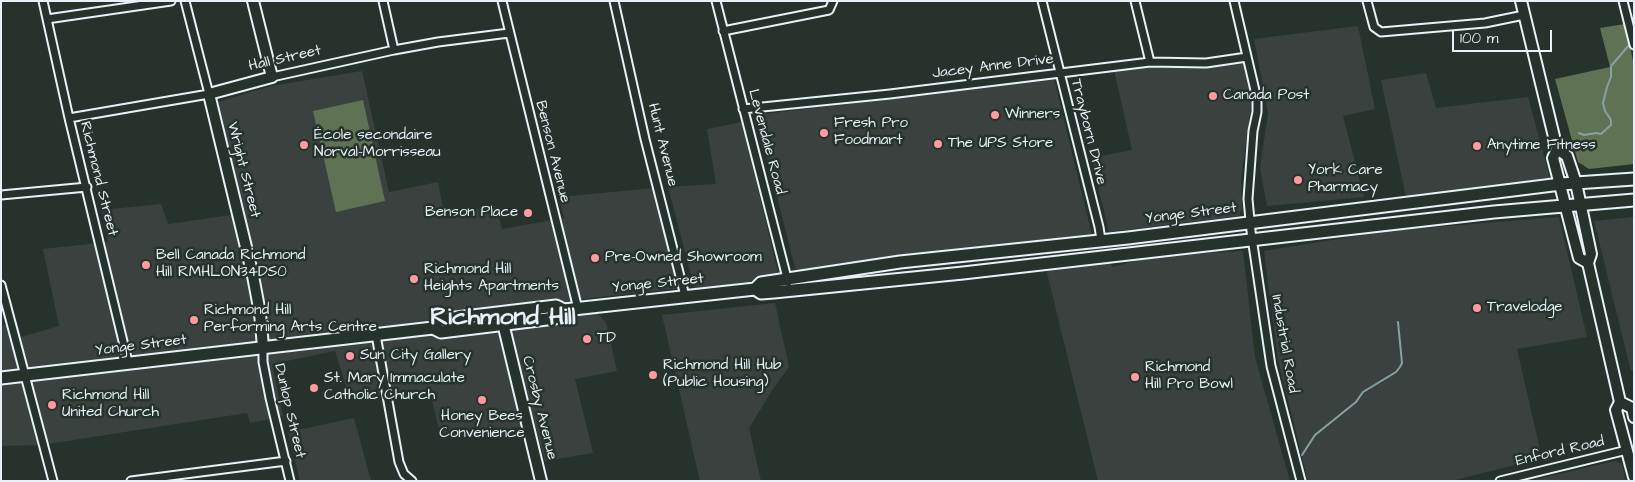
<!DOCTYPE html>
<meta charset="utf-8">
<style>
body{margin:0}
#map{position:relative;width:1635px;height:482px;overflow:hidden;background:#26332d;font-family:"Architects Daughter",sans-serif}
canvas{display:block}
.frame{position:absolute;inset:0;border:2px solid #e8f1f8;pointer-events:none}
.scale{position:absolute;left:1452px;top:30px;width:100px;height:22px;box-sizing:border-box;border:2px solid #e8f1f8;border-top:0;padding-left:6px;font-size:15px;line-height:18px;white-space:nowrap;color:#e8f1f8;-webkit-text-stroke:4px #26332d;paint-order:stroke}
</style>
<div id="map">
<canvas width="1635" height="482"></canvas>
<div class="frame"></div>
<div class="scale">100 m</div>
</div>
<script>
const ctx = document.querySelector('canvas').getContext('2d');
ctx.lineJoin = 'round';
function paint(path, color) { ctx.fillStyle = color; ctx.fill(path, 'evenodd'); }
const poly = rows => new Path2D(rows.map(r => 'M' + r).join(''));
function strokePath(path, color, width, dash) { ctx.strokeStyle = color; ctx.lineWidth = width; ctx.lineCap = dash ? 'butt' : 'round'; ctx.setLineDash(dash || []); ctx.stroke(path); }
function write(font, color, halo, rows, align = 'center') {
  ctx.font = font + ' "Architects Daughter",sans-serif'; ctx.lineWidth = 5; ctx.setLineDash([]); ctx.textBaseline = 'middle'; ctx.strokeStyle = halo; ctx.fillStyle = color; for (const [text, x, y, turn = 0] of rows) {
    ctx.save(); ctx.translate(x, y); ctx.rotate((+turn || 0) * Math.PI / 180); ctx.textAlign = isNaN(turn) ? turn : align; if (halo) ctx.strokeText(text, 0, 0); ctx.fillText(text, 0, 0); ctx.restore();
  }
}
const built = poly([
 [1358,26,1375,109,1343,116,1364,197,1267,206,1260,168,1268,113,1254,39],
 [1243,62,1252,98,1241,179,1242,208,1239,216,1109,232,1091,158,1132,150,1114,70,1158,66,1203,68],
 [362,71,389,192,438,182,444,214,496,206,502,229,564,218,559,197,655,188,682,288,581,299,606,322,617,371,575,379,593,453,545,461,535,425,441,438,430,392,395,398,380,394,350,399,335,351,272,364,283,416,250,423,247,413,41,445,1,446,1,326,17,322,21,337,59,326,43,249,108,242,101,210,161,204,168,224,245,213,218,102,271,86],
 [1426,73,1436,108,1528,97,1550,178,1406,197,1381,80],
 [1054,79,1092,235,796,271,756,115],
 [742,122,779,277,695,290,668,187,716,184,707,129],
 [1559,217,1587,337,1517,349,1542,458,1451,481,1308,481,1278,360,1264,251,1387,231],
 [1634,217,1634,370,1631,371,1594,221],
 [1243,251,1255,357,1290,481,1098,481,1047,273,1047,269,1109,263,1113,267,1153,256],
 [775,303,789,367,773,389,749,428,761,481,700,481,662,315],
 [354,418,371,481,300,481,288,432],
 [1615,461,1622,464,1626,481,1529,481]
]);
const green = poly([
 [1625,24,1634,65,1634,164,1589,169,1578,162,1555,79,1610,67,1600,28],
 [363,100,385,201,336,212,313,111]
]);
const stream = poly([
 [1579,133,1584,135,1596,133,1601,134,1611,125,1611,120,1605,111,1603,103,1607,87,1611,77,1611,66,1630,44],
 [1302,455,1315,435,1356,402,1363,392,1396,372,1400,367,1402,363,1398,322]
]);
const street = poly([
 [43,1,69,118,128,362],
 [383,1,394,50],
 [502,1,578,309],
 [614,1,645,139,685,296],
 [716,1,788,282],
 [1042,1,1099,227,1101,240],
 [1135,1,1150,62],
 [1234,1,1257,99,1257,112,1253,131,1248,199,1251,231,1271,366,1301,481],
 [1367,1,1374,27,1381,32,1485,23,1524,15],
 [1623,1,1634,45],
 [47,19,171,1],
 [723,31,829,10,833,1],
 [272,77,394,50,438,42,509,33],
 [743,109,890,94,1150,62,1206,63,1247,57],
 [69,118,209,94,185,1],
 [1,195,87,187],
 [1,285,53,481],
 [376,335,399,462,404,474,412,481],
 [263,347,263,362,270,398,290,481],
 [131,481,286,461],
 [1500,481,1627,450]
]);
const secondary = poly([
 [253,1,272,77,209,94,253,276,260,313,263,347],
 [1521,1,1557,149,1567,156,1576,183,1591,254,1588,263,1620,402,1616,410,1634,477],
 [1557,149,1553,158,1579,258,1588,263],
 [502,319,541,481],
 [1620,402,1632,408,1634,417]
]);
const primary = poly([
 [755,289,761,283,900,262,1128,238,1561,184,1634,179],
 [433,328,439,320,556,306,564,310,755,289,761,293,774,292,963,273,1494,212,1634,200],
 [1,378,433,328,441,332,555,318,560,316,564,310]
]);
const markers = [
 [1213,96,5,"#ff9aa2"],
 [995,115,5,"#ff9aa2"],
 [824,133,5,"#ff9aa2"],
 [938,144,5,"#ff9aa2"],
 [304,145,5,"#ff9aa2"],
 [1477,146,5,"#ff9aa2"],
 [1298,180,5,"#ff9aa2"],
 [528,213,5,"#ff9aa2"],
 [595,258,5,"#ff9aa2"],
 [146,265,5,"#ff9aa2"],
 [414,279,5,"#ff9aa2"],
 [1477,308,5,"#ff9aa2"],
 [194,320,5,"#ff9aa2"],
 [587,339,5,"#ff9aa2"],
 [350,356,5,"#ff9aa2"],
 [653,375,5,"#ff9aa2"],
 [1135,377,5,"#ff9aa2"],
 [314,388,5,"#ff9aa2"],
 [482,400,5,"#ff9aa2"],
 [52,405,5,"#ff9aa2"]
];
const streetNames = [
 ["Hall Street",285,59,-13],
 ["Jacey Anne Drive",993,67,-7],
 ["Trayborn Drive",1088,132,76],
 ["Levendale Road",766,142,75],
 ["Hunt Avenue",662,145,76],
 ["Benson Avenue",552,152,76],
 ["Wright Street",243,170,76],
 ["Richmond Street",98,179,76],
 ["Yonge Street",1191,214,-7],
 ["Yonge Street",658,284,-6],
 ["Industrial Road",1284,344,80],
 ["Yonge Street",141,346,-7],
 ["Crosby Avenue",539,408,76],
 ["Dunlop Street",289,411,77],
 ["Enford Road",1560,452,-13]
];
const poiNames = [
 ["Canada Post",1223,96],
 ["Winners",1005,115],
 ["Fresh Pro",834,124],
 ["Foodmart",834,141],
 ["École secondaire",314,136],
 ["Norval-Morrisseau",314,153],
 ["The UPS Store",948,144],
 ["Anytime Fitness",1487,146],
 ["York Care",1308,171],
 ["Pharmacy",1308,188],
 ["Benson Place",518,213,"right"],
 ["Bell Canada Richmond",156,256],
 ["Hill RMHLON34DS0",156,273],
 ["Pre-Owned Showroom",605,258],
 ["Richmond Hill",424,270],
 ["Heights Apartments",424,287],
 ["Travelodge",1487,308],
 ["Richmond Hill",204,311],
 ["Performing Arts Centre",204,328],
 ["TD",597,339],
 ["Sun City Gallery",360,356],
 ["Richmond Hill Hub",663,366],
 ["(Public Housing)",663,383],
 ["Richmond",1145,368],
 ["Hill Pro Bowl",1145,385],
 ["St. Mary Immaculate",324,379],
 ["Catholic Church",324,396],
 ["Richmond Hill",62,396],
 ["United Church",62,413],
 ["Honey Bees",482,417,"center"],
 ["Convenience",482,434,"center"]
];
const townNames = [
 ["Richmond Hill",503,319]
];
paint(built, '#3b413e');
paint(green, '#5f7254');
strokePath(stream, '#88a1a5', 2);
strokePath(street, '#e8f1f8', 11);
strokePath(secondary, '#e8f1f8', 14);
strokePath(primary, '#e8f1f8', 15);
strokePath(street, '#26332d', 7);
strokePath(secondary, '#26332d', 10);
strokePath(primary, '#26332d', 11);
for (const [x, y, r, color] of markers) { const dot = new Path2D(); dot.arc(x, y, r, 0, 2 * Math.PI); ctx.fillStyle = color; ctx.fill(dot); strokePath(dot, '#26332d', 2); }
write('15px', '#e8f1f8', '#26332d', streetNames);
write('15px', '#e8f1f8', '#26332d', poiNames, 'left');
write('bold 25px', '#e8f1f8', '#26332d', townNames);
</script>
